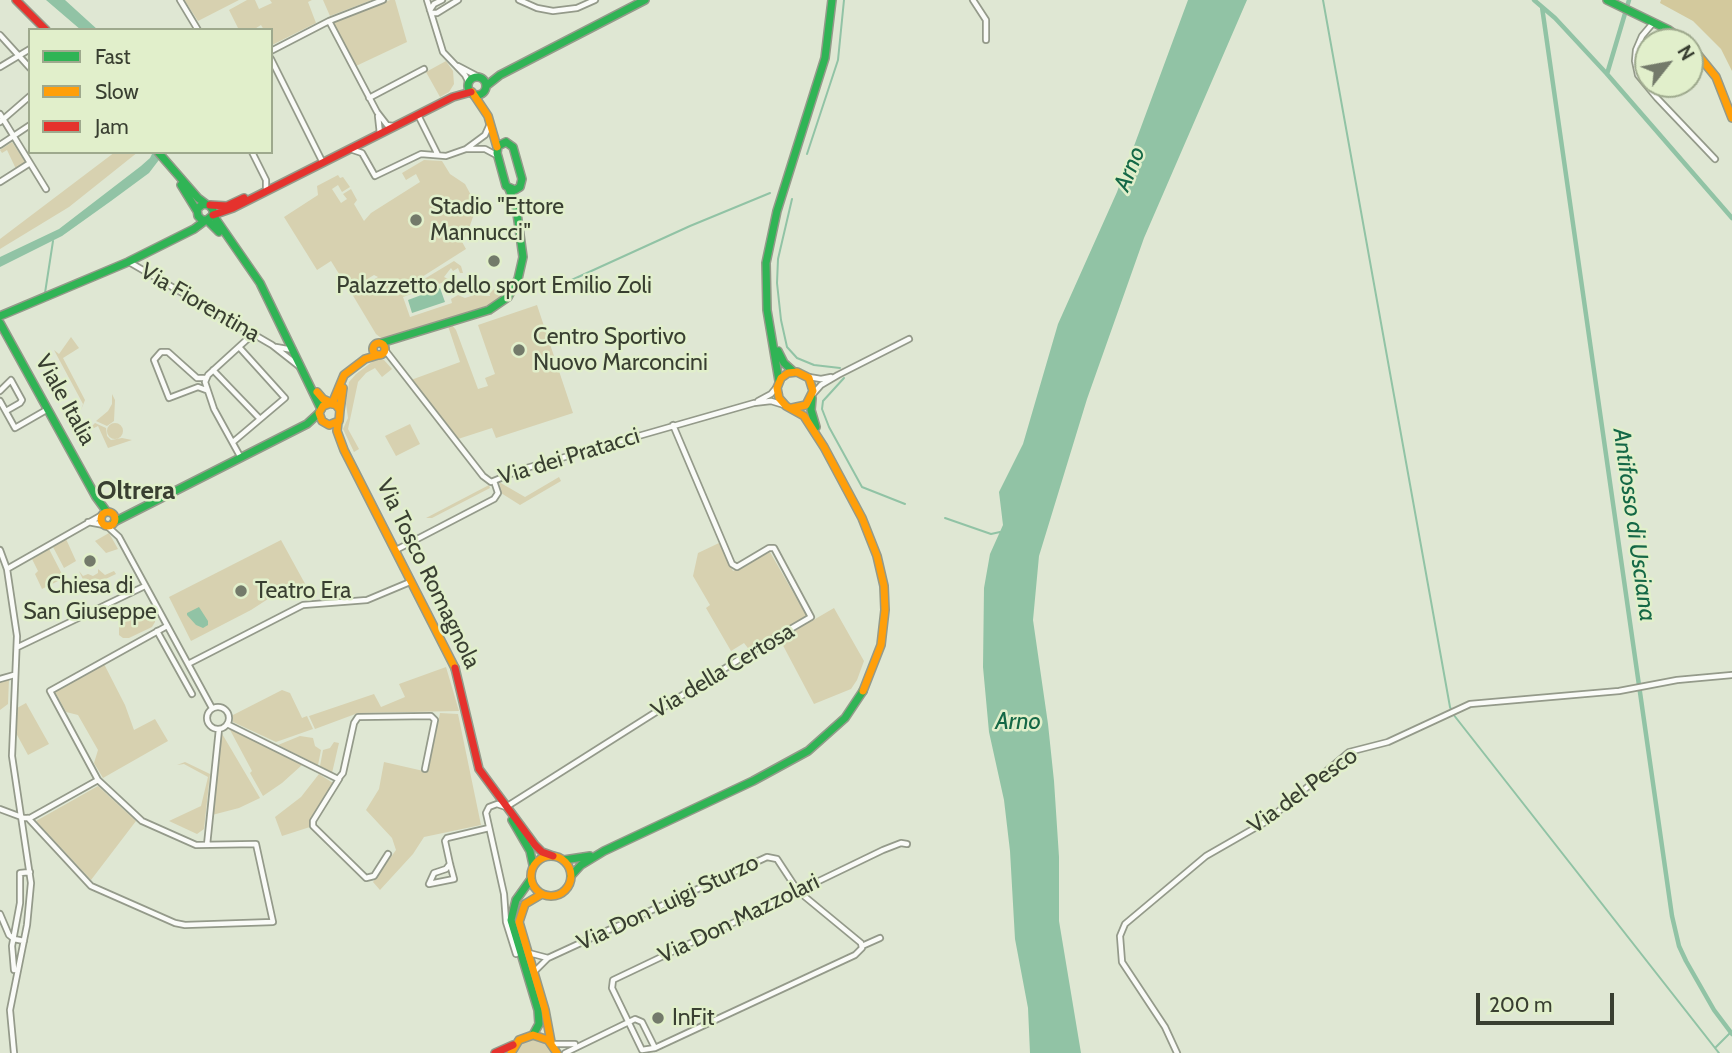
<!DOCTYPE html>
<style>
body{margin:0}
#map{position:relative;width:1732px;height:1053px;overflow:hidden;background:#dfe7d3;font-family:Cabin,sans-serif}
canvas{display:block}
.legend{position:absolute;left:28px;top:28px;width:245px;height:126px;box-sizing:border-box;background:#e1efcb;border:2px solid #9ea98d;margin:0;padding:9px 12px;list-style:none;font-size:21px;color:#393f31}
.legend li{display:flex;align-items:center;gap:14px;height:35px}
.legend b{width:35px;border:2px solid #9ea98d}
.north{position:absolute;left:1634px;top:28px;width:70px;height:70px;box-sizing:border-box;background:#e1efcb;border:2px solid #9ea98d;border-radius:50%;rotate:59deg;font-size:19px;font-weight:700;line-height:28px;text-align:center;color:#393f31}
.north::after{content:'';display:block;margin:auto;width:24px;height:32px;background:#737a6a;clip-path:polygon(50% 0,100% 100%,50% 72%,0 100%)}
.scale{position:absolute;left:1476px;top:993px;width:138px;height:32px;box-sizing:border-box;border:4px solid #393f31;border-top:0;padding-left:9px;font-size:21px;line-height:24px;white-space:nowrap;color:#393f31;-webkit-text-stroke:5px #e1efcb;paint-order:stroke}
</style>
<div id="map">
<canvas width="1732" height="1053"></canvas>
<ul class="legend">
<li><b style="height:9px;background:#30b455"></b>Fast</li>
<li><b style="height:9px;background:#ff9f0a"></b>Slow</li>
<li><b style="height:9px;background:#e5322d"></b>Jam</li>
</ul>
<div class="north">N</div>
<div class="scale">200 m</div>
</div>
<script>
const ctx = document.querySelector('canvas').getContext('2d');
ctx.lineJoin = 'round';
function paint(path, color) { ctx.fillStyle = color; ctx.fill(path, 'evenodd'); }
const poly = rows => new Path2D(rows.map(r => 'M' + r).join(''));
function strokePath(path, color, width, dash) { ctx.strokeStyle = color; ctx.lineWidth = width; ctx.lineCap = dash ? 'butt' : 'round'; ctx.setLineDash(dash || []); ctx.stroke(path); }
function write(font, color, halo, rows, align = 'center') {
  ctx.font = font + ' Cabin,sans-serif'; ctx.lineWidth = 5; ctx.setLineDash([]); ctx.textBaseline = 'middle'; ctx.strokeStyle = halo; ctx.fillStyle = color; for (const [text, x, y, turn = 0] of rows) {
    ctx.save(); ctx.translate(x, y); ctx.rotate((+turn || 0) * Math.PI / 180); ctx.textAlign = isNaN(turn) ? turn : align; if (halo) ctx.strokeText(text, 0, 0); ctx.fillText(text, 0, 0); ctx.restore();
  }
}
const green = poly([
 [239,0,198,21,185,1,185,0],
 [247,0,255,0,259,9,272,3,270,0,312,0,308,2,316,23,272,45,271,30,264,30,261,25,253,30,239,30,229,10],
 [323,0,372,0,330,16],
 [390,0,395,0,407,42,356,66,333,23],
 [446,61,453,71,454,84,449,92,440,97,426,72],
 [12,142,26,163,16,169,7,150,2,153,0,150],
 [115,152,138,152,69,207,0,249,0,239],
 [424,160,442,161,450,174,465,184,473,199,474,214,466,237,461,240,466,249,414,282,416,284,454,261,461,266,463,273,460,273,458,268,453,271,451,268,444,277,454,282,454,285,446,286,444,282,403,297,410,317,452,303,451,299,458,295,465,298,474,295,490,296,489,293,500,285,506,289,501,297,492,304,391,338,381,338,376,334,352,294,378,277,374,275,349,290,331,261,317,270,284,217,318,195,317,186,338,175,340,178,343,177,350,187,342,192,338,185,332,189,341,203,347,199,343,194,351,189,357,200,354,204,364,221,371,213,420,182,416,174,406,180,402,173],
 [537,305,573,413,496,438,492,428,458,439,411,380,460,362,448,326,452,325,456,330,478,389,488,386,485,378,495,374,478,325],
 [71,337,79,348,63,358,85,400,81,410,83,404,54,350,59,354],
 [376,359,384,360,392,369,382,377,375,368,366,373,358,382,348,429,359,449,354,452,343,429,348,418,346,404,349,382,356,374],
 [112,394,115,400,114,421,107,426,96,421,108,411,112,404],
 [95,423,106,428,107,436,111,440,122,438,132,440,108,448,98,426,86,432],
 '107 431a8 8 0 1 1 16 0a8 8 0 1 1-16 0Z',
 [410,424,420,444,396,456,385,436],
 [559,477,561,481,520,505,501,493,499,482,525,497],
 [489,485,490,488,432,518,426,518],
 [109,533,118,549,106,553,95,541],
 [66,539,76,561,64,568,53,547],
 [281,540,309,591,292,585,288,586,251,610,191,641,169,597],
 [719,543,733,571,770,552,810,622,834,608,864,661,857,680,851,689,814,704,778,636,751,652,744,643,731,651,706,608,710,605,693,576,698,553],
 [49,549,64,578,42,589,35,574,38,571,32,559],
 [98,569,105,575,114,571,116,574,87,588,79,571,83,576,88,574,93,576,98,573],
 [145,612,151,613,155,617,155,622,152,627,129,638,123,638,119,635,119,625],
 [104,664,125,705,134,730,155,719,168,741,103,778,94,763,98,750,78,715,66,712,55,692],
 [446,667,459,711,358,713,315,729,309,716,374,694,381,707,405,697,399,684],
 [9,679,8,704,0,710,0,682],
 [282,690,290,693,302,718,307,716,313,729,276,742,233,722,233,715],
 [26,703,49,744,28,755,16,733,17,708],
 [440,713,458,714,481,825,424,837,413,854,380,890,373,882,396,850,392,838,366,810,379,789,384,762,428,772],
 [229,728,302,765,282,783,263,796,250,773,252,771],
 [221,732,260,798,239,808,212,815],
 [300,736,313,738,315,746,321,750,318,765,278,745],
 [334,742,339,743,332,773,320,766,323,750,330,748],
 [185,762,210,774,204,829,197,834,169,821,201,806,208,777,184,764,177,765],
 [319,774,333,783,311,818,310,827,282,836,275,817,301,797],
 [98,786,136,821,91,880,36,821],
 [533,1039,546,1043,552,1053,515,1053,521,1043]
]);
const forest = poly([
 [1661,0,1732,0,1732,71,1721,49,1693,21,1660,3]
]);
const water = poly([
 [46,0,65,0,98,30,81,30],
 [1188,0,1247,0,1144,238,1087,399,1039,556,1033,620,1048,724,1054,781,1059,857,1059,921,1081,1053,1030,1053,1028,1008,1015,939,1010,851,1004,800,989,732,983,667,984,588,990,554,1003,525,999,492,1023,444,1058,324,1117,192],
 [153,152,165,152,149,173,111,201,62,236,0,267,0,257,59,229,141,166,150,158],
 [440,288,445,302,412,313,408,300],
 [199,607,208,621,208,625,203,628,196,625,187,615,187,613]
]);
const stream = poly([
 [1323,0,1450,707,1453,714,1719,1053],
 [807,154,838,60,844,0],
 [792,199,778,259,777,283,781,320,787,347,797,358,814,365,840,368],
 [554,288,690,226,770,193],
 [45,293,53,241],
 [844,378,823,401,822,409,829,427,862,487,905,504],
 [945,518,991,534,1000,532],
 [1715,1048,1731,1032]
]);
const canal = poly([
 [1534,0,1555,18,1607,74,1732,218],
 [1542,7,1672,916,1679,946,1686,961,1714,1010,1732,1034],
 [1607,74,1629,0]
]);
const street = poly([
 [180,0,198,30],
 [427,0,443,52,465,75,469,83],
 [519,0,537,8,553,11,577,8,595,0],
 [973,0,986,20,986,40],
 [430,10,434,4,442,0],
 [432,13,437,13,458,0],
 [329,21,377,112,387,125,393,126],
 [1653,23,1642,36,1636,50,1635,61,1638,75,1657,98,1715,159],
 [0,35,30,68],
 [271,51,329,21,383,0],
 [271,59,323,163],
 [458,66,479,77],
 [0,67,30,49],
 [369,98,424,69],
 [0,114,46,189],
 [418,115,438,155],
 [378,116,380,134],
 [0,122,30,96],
 [0,145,30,125],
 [350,149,362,153,375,176,421,154,446,156,466,149,485,135,490,124],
 [467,149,485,149,498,156],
 [252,152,266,180,266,188],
 [0,182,30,163],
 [129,262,272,345,300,367],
 [276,347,293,350],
 [385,350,483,476,491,482,523,469,754,403,771,401,784,405],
 [213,370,260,419],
 [809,377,821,379,831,377],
 [205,378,197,378,168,352,161,352,154,360,169,398,198,387,206,390],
 [0,391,11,380,22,400,20,403,6,411],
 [813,394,821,385,838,375,909,339],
 [0,401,15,428,48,409],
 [758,401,771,394,776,388],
 [233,442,285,398,239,347],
 [241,458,214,409,205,382,208,375,253,334],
 [88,522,104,525],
 [107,526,119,537,212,708],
 [0,550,7,569,17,636,12,756,31,883,27,925,10,1010,14,1053],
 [396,550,494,499,498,493,494,481],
 [7,569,102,515],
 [157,631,192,694],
 [18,647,145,586],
 [188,664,303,605,367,600,410,582],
 [0,679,14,675],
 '207 718a11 11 0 1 1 22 0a11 11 0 1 1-22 0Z',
 [227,724,338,779,343,773,354,723,358,717,431,716,435,720,425,769],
 [339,779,313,821,313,826,366,878,374,876,388,854],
 [0,809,24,818,30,818,98,780],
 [28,818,91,886,175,923,185,925,273,922,256,844,196,845,142,821,98,780,50,691,167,626],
 [207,845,219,729],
 [450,864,446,869,434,873,429,884,454,879,450,864,445,841,447,838,489,828],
 [0,914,9,935,14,939,24,941],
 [862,946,880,938],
 [529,953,548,958],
 [516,954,506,922,504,894,486,813,489,807,497,804,506,807,746,655,811,617,774,548,769,548,737,567,732,564,673,425],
 [14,970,12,946,20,903,20,873,30,872],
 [535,971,548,958,767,857,777,859,798,891,861,943,862,948,855,955,655,1048,642,1050,612,988,613,980,739,920,798,891,823,879,883,850,901,843,907,844],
 [552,1044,575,1044],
 [565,1053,635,1019,642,1022,655,1048],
 [1177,1053,1165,1027,1122,962,1120,936,1125,924,1206,856,1267,821,1349,752,1388,742,1470,704,1619,691,1677,680,1732,675]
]);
const fast = poly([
 [1607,0,1669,30,1686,42],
 '468 86a9 9 0 1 1 18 0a9 9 0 1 1-18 0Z',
 [486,86,500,75,645,0],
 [506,142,513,147,522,179,520,187,515,190,506,186,497,153,498,146,506,142],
 [158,152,198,198,206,204],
 [181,185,197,211],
 [213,215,260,283,321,409],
 [207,220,213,215,213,210,209,205,203,204,197,209,198,216,202,220,207,220,219,232],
 [0,316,128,262,194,229,206,220],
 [0,323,96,497,107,512],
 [381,343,489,310,508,297,518,279,523,257,516,206,509,189],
 [778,351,784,363,794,372],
 [779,381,767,310,766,263,777,211,825,58,832,0],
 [812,398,811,410,816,427],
 [114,522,307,424,319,413],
 [512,820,530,851,533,865],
 [564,860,590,856],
 [571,876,581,865,604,851,753,781,808,751,845,718,863,691],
 [531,879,516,900,511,920,538,1010,539,1024,533,1035]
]);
const slow = poly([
 [1690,45,1716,77,1732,118],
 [472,92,488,116,497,147],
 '373 349a6 6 0 1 1 12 0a6 6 0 1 1-12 0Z',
 [317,392,323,399,336,405,340,410,339,421,329,425,322,421,319,413,323,406,331,403],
 [332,404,344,375,365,359,378,355],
 [792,408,806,405,813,391,809,378,797,372,788,373,781,378,777,388,779,398,786,406,804,416,824,447,862,518,877,556,884,586,885,610,881,645,863,691],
 [340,410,343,388],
 [338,422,337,431,344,450,455,668],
 '101 519a7 7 0 1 1 14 0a7 7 0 1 1-14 0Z',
 '531 876a20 20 0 1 1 40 0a20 20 0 1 1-40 0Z',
 [542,894,525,904,519,922,545,1010,551,1042],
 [511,1053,519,1040,533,1035,548,1040,557,1053]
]);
const jam = poly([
 [16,0,46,30],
 [210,205,227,206,244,198],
 [213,215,233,208,453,97,471,92],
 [455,668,479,769,535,845,542,852,553,856],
 [495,1053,513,1045]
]);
const markers = [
 [416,220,7,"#737a6a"],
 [494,261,7,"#737a6a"],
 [519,350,7,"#737a6a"],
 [90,561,7,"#737a6a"],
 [241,591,7,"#737a6a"],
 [658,1018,7,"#737a6a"]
];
const poiNames = [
 ["Stadio \"Ettore",430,207],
 ["Mannucci\"",430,233],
 ["Palazzetto dello sport Emilio Zoli",494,286,"center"],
 ["Centro Sportivo",533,337],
 ["Nuovo Marconcini",533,363],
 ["Chiesa di",90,586,"center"],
 ["San Giuseppe",90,612,"center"],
 ["Teatro Era",255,591],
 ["InFit",672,1018]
];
const streetNames = [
 ["Via Fiorentina",200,303,30],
 ["Viale Italia",65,400,61],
 ["Via dei Pratacci",569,457,-17],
 ["Via Tosco Romagnola",428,574,64],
 ["Via della Certosa",723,671,-31],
 ["Via del Pesco",1303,791,-36],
 ["Via Don Luigi Sturzo",668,903,-25],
 ["Via Don Mazzolari",739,919,-26]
];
const waterNames = [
 ["Arno",1130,169,-68],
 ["Antifosso di Usciana",1634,525,82],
 ["Arno",1018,722]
];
const quarterNames = [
 ["Oltrera",136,491]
];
paint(green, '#d7d1b0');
paint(forest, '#d3c99d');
paint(water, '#91c3a5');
strokePath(stream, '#91c3a5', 2);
strokePath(canal, '#91c3a5', 4.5);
strokePath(street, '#949a8a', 8);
strokePath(fast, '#949a8a', 10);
strokePath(slow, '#949a8a', 10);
strokePath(jam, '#949a8a', 10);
strokePath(street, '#fafbf8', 4.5);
strokePath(fast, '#30b455', 7);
strokePath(slow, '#ff9f0a', 7);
strokePath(jam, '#e5322d', 7);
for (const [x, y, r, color] of markers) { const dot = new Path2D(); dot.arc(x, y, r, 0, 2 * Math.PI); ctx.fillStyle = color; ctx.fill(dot); strokePath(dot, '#e1efcb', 2.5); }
write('23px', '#393f31', '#e1efcb', poiNames, 'left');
write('23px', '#393f31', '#e1efcb', streetNames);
write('italic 24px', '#146846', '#e1efcb', waterNames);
write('bold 26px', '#393f31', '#e1efcb', quarterNames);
</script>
